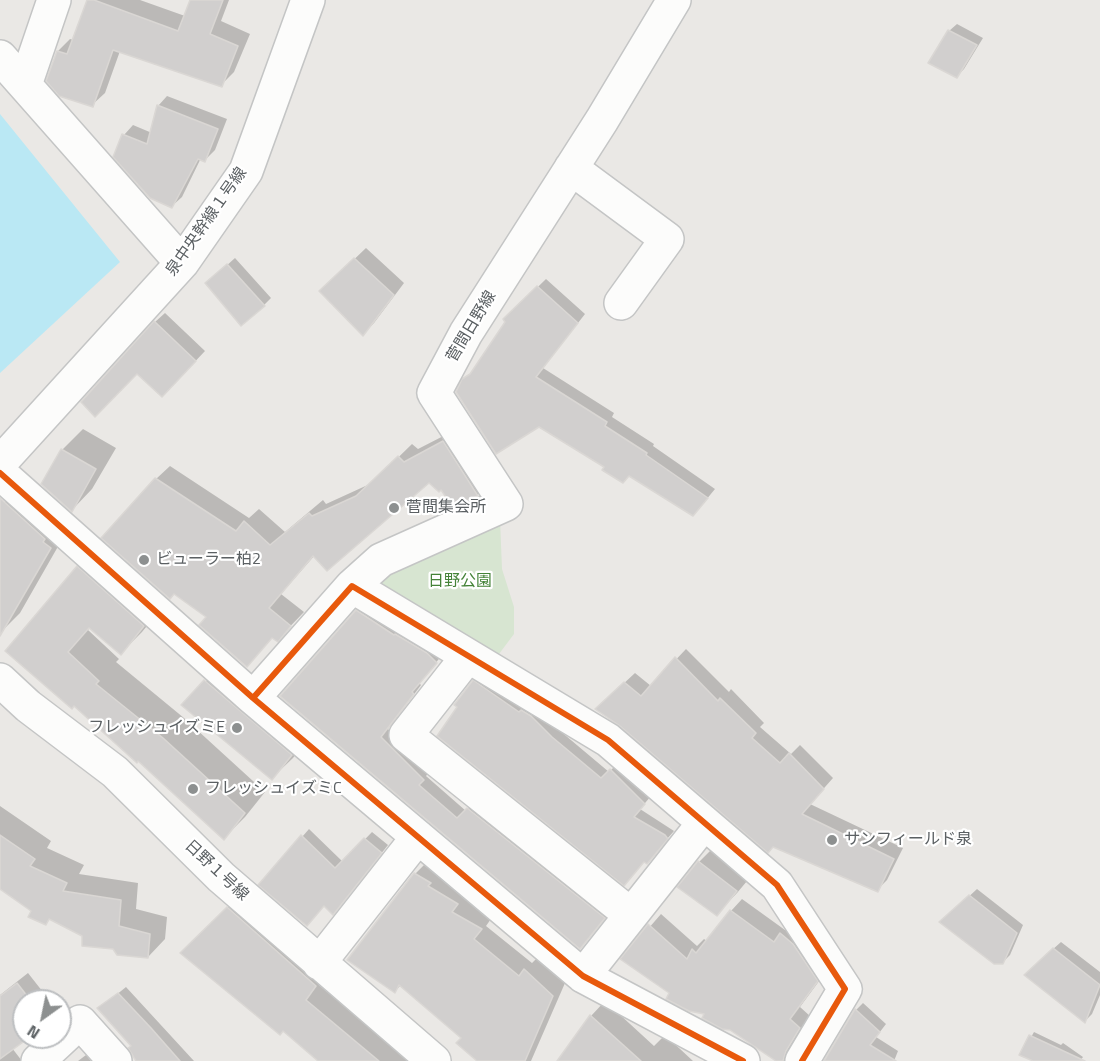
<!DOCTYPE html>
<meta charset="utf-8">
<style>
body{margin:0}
#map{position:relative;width:1100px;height:1061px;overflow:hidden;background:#eae8e5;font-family:"Titillium Web",sans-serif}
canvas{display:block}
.north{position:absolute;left:12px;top:989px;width:60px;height:60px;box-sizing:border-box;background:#fff;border:2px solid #bdbfc1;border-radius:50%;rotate:213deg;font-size:16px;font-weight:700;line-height:24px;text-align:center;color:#5b6063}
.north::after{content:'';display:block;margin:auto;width:21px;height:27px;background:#8d9090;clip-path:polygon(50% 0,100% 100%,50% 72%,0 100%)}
</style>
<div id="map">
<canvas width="1100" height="1061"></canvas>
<div class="north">N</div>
</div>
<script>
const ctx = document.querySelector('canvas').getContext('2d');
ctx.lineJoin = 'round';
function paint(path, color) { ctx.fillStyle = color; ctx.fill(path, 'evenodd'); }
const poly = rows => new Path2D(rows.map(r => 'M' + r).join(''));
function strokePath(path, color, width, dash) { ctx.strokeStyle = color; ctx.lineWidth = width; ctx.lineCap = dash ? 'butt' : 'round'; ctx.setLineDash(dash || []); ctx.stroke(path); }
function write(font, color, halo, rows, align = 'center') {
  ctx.font = font + ' "Titillium Web","Noto Sans JP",sans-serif'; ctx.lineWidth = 4.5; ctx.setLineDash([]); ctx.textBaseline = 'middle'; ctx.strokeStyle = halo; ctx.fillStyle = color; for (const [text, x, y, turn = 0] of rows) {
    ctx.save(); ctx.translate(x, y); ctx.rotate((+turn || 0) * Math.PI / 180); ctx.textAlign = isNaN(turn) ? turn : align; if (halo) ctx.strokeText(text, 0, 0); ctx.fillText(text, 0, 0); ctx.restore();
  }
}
const green = poly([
 [500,519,502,569,514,607,514,634,496,658,374,580]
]);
const water = poly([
 [0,114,120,262,0,373]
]);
const shadow = poly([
 [89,0,140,0,185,16,191,0,229,0,221,21,250,34,234,72,221,85,120,51,105,93,92,105,58,51,70,39,74,40],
 [957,24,983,38,964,69,957,76,949,31],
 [167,96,227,119,215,150,205,160,201,158,182,197,172,206,124,135,133,125,152,133,158,106],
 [366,248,404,283,374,323,363,334,321,291],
 [235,258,271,298,264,305,215,276],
 [546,279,585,314,543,368,614,413,612,417,654,444,653,446,715,489,701,506,630,474,606,467,474,370,507,321,505,319],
 [165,313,205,351,172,386,155,322],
 [83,429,116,448,92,489,72,510,62,450],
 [457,429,491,481,477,495,454,505,441,488,429,481,315,555,281,594,304,612,277,640,273,637,247,665,208,617,156,479,170,466,249,518,259,509,285,532,323,500,326,504,372,483,412,444,418,449],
 [24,484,68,529,20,613,1,632,0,507],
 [99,547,164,605,142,632,121,653,90,627,88,630,119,659,116,662,184,718,265,792,245,817,224,838,138,759,7,651,78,567],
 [365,603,443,654,419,683,421,685,388,729,430,771,426,776,466,811,476,801,612,910,580,947,282,696],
 [686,649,729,692,731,689,764,723,760,727,791,754,800,745,833,778,810,804,903,848,887,880,877,890,607,699,635,673,651,686],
 [226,660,311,734,293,758,272,778,184,705],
 [481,674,538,709,559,730,609,772,618,763,651,796,640,809,674,831,647,862,474,681],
 [0,806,51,841,47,848,84,865,79,874,138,883,136,909,167,917,165,939,148,957,114,947,83,936,51,918,46,924,33,910,0,887],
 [309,829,343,862,372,832,388,845,340,905,325,904,261,884],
 [719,842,757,869,737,893,717,914,699,862],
 [428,861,470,891,464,898,493,916,486,926,532,963,537,958,565,983,531,1061,479,1061,463,1037,401,985,395,991,349,960,415,874],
 [977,889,1023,925,1010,955,1002,963,949,915],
 [242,893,330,971,319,985,410,1061,320,1061,284,1029,182,953],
 [742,899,785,930,793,922,828,969,800,1007,810,1016,788,1061,779,1061,622,959,661,914,697,946,704,939,707,941,731,911],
 [1061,942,1100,972,1100,995,1092,1014,1085,1021,1033,967],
 [28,973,50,1001,24,1001,24,1037,27,1037,12,1048,22,1061,0,1061,0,995],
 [126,987,194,1061,138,1061,132,1046,100,1008],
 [605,1001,654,1046,665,1035,693,1061,559,1061,591,1016],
 [863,1003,886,1024,876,1037,898,1051,894,1061,826,1061,856,1010],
 [1034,1032,1061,1045,1063,1043,1083,1057,1080,1061,1033,1061,1021,1055],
 [86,1055,91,1061,78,1061]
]);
const building = poly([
 [87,0,94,0,178,31,190,0,223,0,210,34,238,46,222,87,113,50,93,107,59,96,46,81,57,51,67,54,87,0],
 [948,30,977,45,957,78,928,63,948,30],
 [157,105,218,129,205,162,198,159,172,208,150,198,113,157,122,134,147,144,157,105],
 [354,258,394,295,363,336,319,291,354,258],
 [227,264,265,306,241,326,205,283,227,264],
 [537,286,578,323,536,377,607,422,605,426,647,453,646,455,708,498,693,516,629,476,623,483,602,470,604,467,539,427,496,454,456,392,462,379,470,374,505,322,503,319,537,286],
 [154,321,196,361,162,397,137,374,95,417,81,402,154,321],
 [443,441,478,496,453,507,441,490,439,492,429,483,327,571,313,556,269,608,291,626,278,642,272,638,247,667,199,625,206,617,174,594,170,599,101,538,155,478,236,531,244,521,270,545,309,513,312,516,356,496,398,456,404,462,443,441],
 [61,449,96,469,72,512,41,484,61,449],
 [0,498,45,539,43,542,51,548,0,636,0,498],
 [77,566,144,626,121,655,89,628,68,652,99,681,96,684,163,738,245,813,224,840,138,761,137,763,74,706,72,709,5,651,77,566],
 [356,610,394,635,395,634,427,653,437,663,412,692,414,694,381,737,424,780,419,785,457,818,467,808,605,918,580,949,280,696,356,610],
 [675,657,718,701,720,698,756,733,752,738,780,763,789,753,824,789,802,814,894,859,878,892,773,847,768,853,620,726,595,709,624,682,641,696,675,657],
 [204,680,292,755,272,780,181,705,204,680],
 [473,680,519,712,521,710,531,716,552,737,601,778,610,769,645,804,634,817,665,835,668,839,647,864,644,862,624,886,437,736,457,707,454,705,473,680],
 [0,835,35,859,30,866,67,883,63,891,121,900,119,926,150,934,148,958,117,955,113,949,82,946,82,936,49,919,46,925,28,917,31,911,0,889,0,835],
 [301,835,335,868,364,838,382,853,333,915,324,906,307,926,258,885,301,835],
 [698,861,737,891,717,916,677,887,698,861],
 [414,873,431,883,428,886,458,904,452,912,482,929,474,939,519,976,524,969,553,996,525,1061,477,1061,456,1043,461,1038,399,985,395,993,347,960,414,873],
 [969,895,1017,933,1003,964,994,964,939,922,969,895],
 [227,907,316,986,306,1000,379,1061,318,1061,283,1031,280,1035,180,953,227,907],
 [730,910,774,942,780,933,793,944,818,981,790,1019,800,1028,786,1051,783,1061,776,1061,730,1030,722,1029,702,1018,704,1014,689,1011,666,999,669,993,620,959,648,924,687,959,692,949,696,953,730,910],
 [1053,948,1100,985,1085,1023,1024,975,1053,948],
 [17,983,31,1001,24,1001,24,1037,30,1037,0,1059,0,996,17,983],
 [118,993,151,1028,180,1061,136,1061,128,1048,131,1046,97,1008,118,993],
 [855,1009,880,1032,870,1045,896,1061,824,1061,855,1009],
 [590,1015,641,1061,557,1061,590,1015],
 [1029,1035,1085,1061,1033,1061,1019,1055,1029,1035]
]);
const minor = poly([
 [0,57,182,263],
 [25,85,54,0],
 [571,168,667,239,621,303],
 [0,463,182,263,246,171,308,0],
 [0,473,253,698,583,976,743,1061],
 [352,586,381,560,506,504,434,393,466,333,602,120,674,0],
 [468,656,406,735,631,915],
 [0,680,28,706,115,772,221,877,434,1061],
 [253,698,352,586,608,740,777,885,845,989,802,1061],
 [319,963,418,837],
 [583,976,704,823],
 [38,1061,80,1022,115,1061]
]);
const cycleway = poly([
 [0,473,253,698,583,976,743,1061],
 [253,698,352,586,608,740,777,885,845,989,802,1061]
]);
const markers = [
 [394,508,6,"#8d9090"],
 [144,560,6,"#8d9090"],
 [237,728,6,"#8d9090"],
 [193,789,6,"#8d9090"],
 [832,840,6,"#8d9090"]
];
const streetNames = [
 ["泉中央幹線１号線",207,222,-55],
 ["菅間日野線",472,327,-59],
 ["日野１号線",216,871,43]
];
const poiNames = [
 ["菅間集会所",406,508],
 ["ビューラー柏2",156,560],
 ["フレッシュイズミE",225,728,"right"],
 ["フレッシュイズミC",205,789],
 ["サンフィールド泉",844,840]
];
const parkNames = [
 ["日野公園",460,582]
];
paint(green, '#d7e5d1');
paint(water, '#bae8f4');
paint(shadow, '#0003');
paint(building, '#d1cfce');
strokePath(building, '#dad7d4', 1.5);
strokePath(minor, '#c4c5c5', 36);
strokePath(minor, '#fcfcfb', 33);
strokePath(cycleway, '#e8590c', 6);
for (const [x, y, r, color] of markers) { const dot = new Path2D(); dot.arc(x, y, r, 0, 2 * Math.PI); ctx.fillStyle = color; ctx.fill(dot); strokePath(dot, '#fff', 2); }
write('16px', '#5b6063', '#fff', streetNames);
write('16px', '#5b6063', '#fff', poiNames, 'left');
write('16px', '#458339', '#fff', parkNames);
</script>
